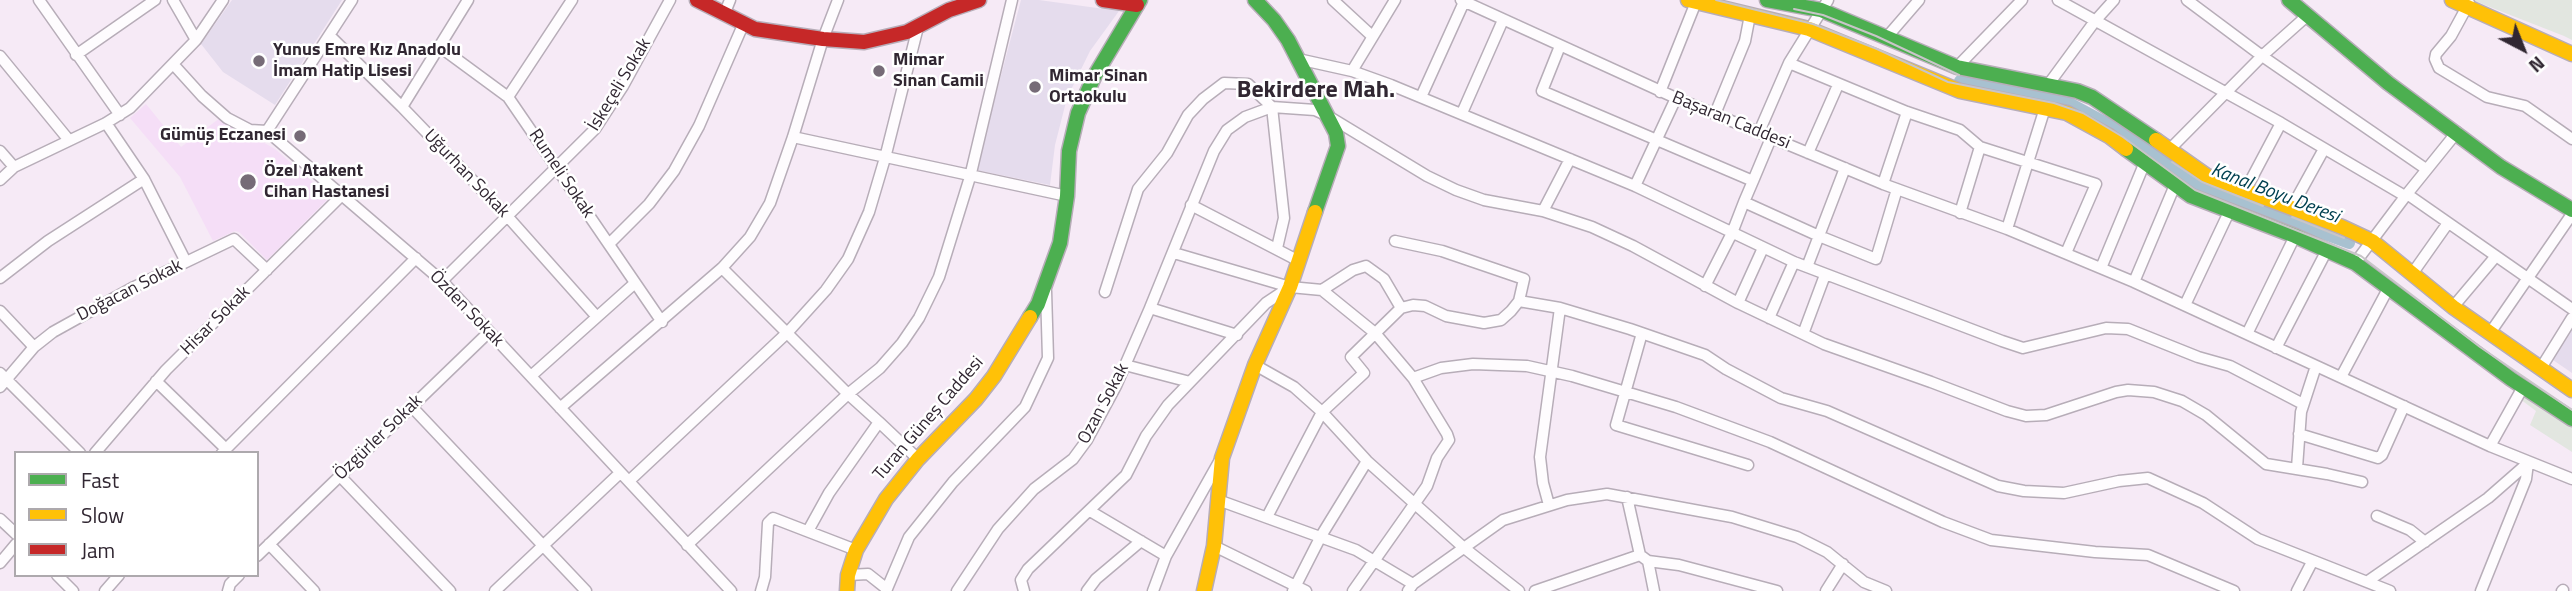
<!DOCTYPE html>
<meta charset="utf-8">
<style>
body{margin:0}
#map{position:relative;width:2572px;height:591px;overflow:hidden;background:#f6eaf6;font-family:"Titillium Web",sans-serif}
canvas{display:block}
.legend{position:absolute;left:14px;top:451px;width:245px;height:126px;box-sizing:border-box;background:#fff;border:2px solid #ada9ad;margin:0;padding:9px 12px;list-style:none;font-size:21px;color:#312732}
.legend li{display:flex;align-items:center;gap:14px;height:35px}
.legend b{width:35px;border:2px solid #ada9ad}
.north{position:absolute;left:2488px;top:14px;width:70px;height:70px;-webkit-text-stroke:5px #fff;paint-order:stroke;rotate:138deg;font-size:19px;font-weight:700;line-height:28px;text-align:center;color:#312732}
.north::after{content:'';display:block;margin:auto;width:24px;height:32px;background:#312732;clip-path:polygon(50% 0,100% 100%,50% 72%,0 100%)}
</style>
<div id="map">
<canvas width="2572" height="591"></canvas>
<ul class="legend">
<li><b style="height:9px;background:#4caf50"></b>Fast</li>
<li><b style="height:9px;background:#ffc107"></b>Slow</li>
<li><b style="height:9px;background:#c62828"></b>Jam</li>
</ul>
<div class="north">N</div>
</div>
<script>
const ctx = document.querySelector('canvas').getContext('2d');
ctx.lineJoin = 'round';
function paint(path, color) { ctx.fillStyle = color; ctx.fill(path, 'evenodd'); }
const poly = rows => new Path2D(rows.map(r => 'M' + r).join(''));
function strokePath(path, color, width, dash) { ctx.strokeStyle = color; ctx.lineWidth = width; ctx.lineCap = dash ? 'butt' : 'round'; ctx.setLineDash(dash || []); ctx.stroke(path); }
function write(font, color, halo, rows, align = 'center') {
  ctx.font = font + ' "Titillium Web",sans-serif'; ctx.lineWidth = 5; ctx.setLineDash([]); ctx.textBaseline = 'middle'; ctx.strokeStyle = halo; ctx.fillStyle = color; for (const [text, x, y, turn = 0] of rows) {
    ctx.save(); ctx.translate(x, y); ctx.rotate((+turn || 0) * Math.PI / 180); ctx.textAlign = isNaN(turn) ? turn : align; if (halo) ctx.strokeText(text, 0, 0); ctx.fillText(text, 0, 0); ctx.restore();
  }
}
const built = poly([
 [146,104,181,147,220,118,275,149,330,197,267,260,239,232,235,231,213,241,180,177,130,118]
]);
const education = poly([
 [232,0,342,0,275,105,223,72,201,44],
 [1021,0,1039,0,1119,11,1090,51,1067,98,1055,145,1050,185,976,170],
 [2572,327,2572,373,2553,360]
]);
const green = poly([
 [2472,0,2572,0,2572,40,2564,36],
 [2524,391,2572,423,2572,452,2530,425,2536,411,2520,399]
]);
const canal = poly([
 [1960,81,2069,103,2121,131,2201,188,2349,243]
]);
const street = poly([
 [39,0,120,115],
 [173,0,196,40],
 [1333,0,1372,36],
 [1461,0,1676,98,1883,184,2007,229,2134,282,2490,446,2572,479],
 [1828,0,1789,63,1907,112,1960,130,1980,147,2096,184,2066,253],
 [2058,0,2281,123,2405,196],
 [2187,0,2262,56,2426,169],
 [2469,3,2451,36,2436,54,2435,59,2439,68,2487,97,2525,106,2572,139],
 [724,15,730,0],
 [330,36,402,107,508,217,597,317],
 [1887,37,1919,0],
 [1560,46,1542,91,1753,181,1744,202,1819,236,1876,259,1897,189],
 [440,47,508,97,662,322],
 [76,55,155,0],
 [0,56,68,139],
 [1298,59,1352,71,1391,85,1635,186,1794,262,2002,341,2023,348,2106,328,2128,329,2198,357,2230,366,2303,404],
 [173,64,202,96,227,118,250,130,267,131,442,281,731,591],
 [1957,67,2022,0],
 [1352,71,1395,0],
 [2048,85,2095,21,2114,0],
 [1660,92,1696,2],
 [508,97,572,0],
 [1421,97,1464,2],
 [402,107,468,0],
 [1462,113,1503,20],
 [1715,114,1745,41,1750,15],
 [106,123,144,179,186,262],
 [267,131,352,0],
 [1759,132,1789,63],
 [793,137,1067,196],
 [2169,150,2262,56,2308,15],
 [0,151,14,167],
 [1808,153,1838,85],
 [0,180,14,167,106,123,130,108,196,40,223,0],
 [1753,181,1771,138],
 [1883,184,1907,112],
 [1635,186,1676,98],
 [2245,191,2281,123],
 [2407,194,2572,309],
 [1191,205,1299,261],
 [2292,207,2324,149],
 [1543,211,1570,159],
 [1960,213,1980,147],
 [2007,229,2045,108],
 [609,244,649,204,674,171,699,126,743,25],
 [1174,253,1290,287,1322,290,1375,333,1413,378,1447,434,1449,440,1437,458,1427,486,1353,591],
 [2355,263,2407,194,2457,132],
 [1807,267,1845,168],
 [722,268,848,394,879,422,829,493,808,531],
 [2101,268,2145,162],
 [2412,274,2448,223],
 [0,278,48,241,144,179],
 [442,281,595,129,623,86,670,0],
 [2134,282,2175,185],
 [1705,286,1732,233,1744,202],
 [1322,290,1353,270,1366,266,1384,279,1401,308],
 [1105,292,1138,189,1167,153,1188,115,1203,99,1224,83,1248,84,1272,107,1284,218,1277,248],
 [1519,301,1560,308,1630,329,1705,355,1726,369,1781,398,1827,411,1998,486,2024,491,2064,493,2119,481,2148,478,2203,503,2258,539,2390,591],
 [1738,303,1763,248],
 [2185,305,2229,212],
 [2453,307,2496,256],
 [1150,308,1214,151,1227,130,1245,117,1272,107,1315,110,1328,116,1427,176,1456,190,1484,200,1543,211,1592,227,1633,246,1738,303,1824,344,1931,382,2007,411,2026,416,2046,415,2116,392,2128,390,2154,392,2182,401,2206,415,2266,464,2327,474,2362,482],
 [0,311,34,347],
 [1769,318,1794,262],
 [1642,333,1616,425,1748,465],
 [2490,333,2572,214],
 [1803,334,1825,275],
 [2247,334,2295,236],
 [2276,348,2327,250],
 [1125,365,1190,382],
 [1255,365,1294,387,1322,412,1367,461,1463,547,1519,591],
 [2541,368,2572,318],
 [0,373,80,453],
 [531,376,635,283],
 [2341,377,2389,287],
 [1413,378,1441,368,1473,364,1527,366,1572,376,1676,407,1770,442,1943,522,1991,540,2095,552,2148,555,2234,591],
 [156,381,225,448],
 [0,387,34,347,53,332,134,287,234,239,267,270],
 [412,407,586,591],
 [560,408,722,268,750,237,770,203,793,137,823,39,838,0],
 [879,422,918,459],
 [2299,434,2378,458,2382,455,2404,406],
 [2490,446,2523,387],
 [95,453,166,370,342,195],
 [222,453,416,258],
 [2297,468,2301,412,2316,366],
 [340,476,450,591],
 [629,481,788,332,826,290,848,259,869,212,885,158,918,27],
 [1627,497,1640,555,1648,561,1679,565,1777,591],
 [1218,500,1356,550,1413,584],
 [1549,505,1543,483,1540,457,1560,308],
 [1090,511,1166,556],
 [2377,516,2410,530,2425,542],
 [1267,517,1322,412,1364,373,1351,357,1401,308,1413,305,1425,306,1446,316,1484,323,1501,320,1511,311,1519,301,1524,279,1442,251,1395,241],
 [0,519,16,534],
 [269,544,314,591],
 [687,545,848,394,880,368,902,343,919,318,939,277,970,177,1012,0],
 [1214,546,1306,591],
 [257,556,489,332],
 [1648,561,1654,591],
 [0,563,16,544],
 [57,575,73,591],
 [848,575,868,574,887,589],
 [2368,581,2488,498,2528,463],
 [105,591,119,575],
 [228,591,230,584,239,575],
 [495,591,620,473],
 [761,591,765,577,768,523,773,518,856,550],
 [886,591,909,537,953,482,1025,407,1048,358,1046,291],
 [957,591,998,529,1034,489,1073,459,1087,440,1116,386,1150,308,1237,335],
 [1024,591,1021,580,1028,569,1126,475,1146,436,1168,405,1266,303,1290,287],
 [1087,591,1096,579,1141,541],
 [1153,591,1166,556,1220,460],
 [1293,591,1321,536,1367,461],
 [1408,591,1413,584,1503,520,1567,500,1607,494,1732,517,1797,537,1827,552,1864,582,1886,591],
 [1535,591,1640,555],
 [1826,591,1843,564],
 [2297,591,2312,562],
 [2481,591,2526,479,2528,463],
 [2562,591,2563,590]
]);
const fast = poly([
 [1255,0,1274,20,1288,40,1336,133,1338,146,1315,212],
 [1767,0,1821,10,1957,67,2077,91,2092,97,2156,140],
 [2289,0,2388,83,2501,167,2572,210],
 [2126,149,2191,196,2295,236,2355,263,2511,379,2572,419],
 [1030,317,1038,304,1060,243,1067,196,1069,151,1078,113,1094,77,1140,0]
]);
const slow = poly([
 [1688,0,1809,29,1960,91,2067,113,2109,136,2126,149],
 [2452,0,2572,54],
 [2156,140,2207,176,2342,227,2372,241,2453,307,2572,390],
 [847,591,848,575,856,550,886,499,918,459,976,399,994,376,1030,317],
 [1204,591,1214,546,1222,458,1255,365,1290,287,1315,212]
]);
const jam = poly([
 [697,0,755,29,823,39,864,42,907,32,949,10,979,0],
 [1103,0,1137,5]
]);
const tram = poly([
 [1716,0,1813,24,1877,49,1948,82,2054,103,2083,113,2123,137,2195,190,2361,256,2480,347,2572,410],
 [1794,9,1823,15,1876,36,1959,75],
 [2172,162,2202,182,2263,206],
 [2292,217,2344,238]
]);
const markers = [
 [259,61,7,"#766b77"],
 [879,71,7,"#766b77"],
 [1035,87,7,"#766b77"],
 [300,136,7,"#766b77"],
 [248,182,9,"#766b77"]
];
const poiNames = [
 ["Yunus Emre Kız Anadolu",273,51],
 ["İmam Hatip Lisesi",273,72],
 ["Mimar",893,61],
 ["Sinan Camii",893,82],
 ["Mimar Sinan",1049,77],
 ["Ortaokulu",1049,98],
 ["Gümüş Eczanesi",286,136,"right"],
 ["Özel Atakent",264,172],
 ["Cihan Hastanesi",264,193]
];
const streetNames = [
 ["İskeçeli Sokak",620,85,-59],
 ["Başaran Caddesi",1731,121,22],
 ["Uğurhan Sokak",466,174,46],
 ["Rumeli Sokak",561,174,56],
 ["Doğacan Sokak",130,291,-27],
 ["Özden Sokak",466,309,46],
 ["Hisar Sokak",216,321,-45],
 ["Ozan Sokak",1104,404,-62],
 ["Turan Güneş Caddesi",929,419,-49],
 ["Özgürler Sokak",379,438,-44]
];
const waterNames = [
 ["Kanal Boyu Deresi",2275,194,21]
];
const districtNames = [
 ["Bekirdere Mah.",1316,91]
];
paint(built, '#f5def7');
paint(education, '#e5dced');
paint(green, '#e2e6e0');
strokePath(canal, '#a8c1d0', 12);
strokePath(street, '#b7adb8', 13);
strokePath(fast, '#b7adb8', 17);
strokePath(slow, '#b7adb8', 17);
strokePath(jam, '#b7adb8', 17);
strokePath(street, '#fefcfe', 10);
strokePath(fast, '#4caf50', 14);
strokePath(slow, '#ffc107', 14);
strokePath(jam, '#c62828', 14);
strokePath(tram, '#c8c5c8', 2);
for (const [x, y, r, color] of markers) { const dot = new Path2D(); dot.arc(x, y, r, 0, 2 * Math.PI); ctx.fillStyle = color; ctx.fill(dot); strokePath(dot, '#fff', 2.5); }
write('bold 18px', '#312732', '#fff', poiNames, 'left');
write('18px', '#312732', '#fff', streetNames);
write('italic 19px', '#004050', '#fff', waterNames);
write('bold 24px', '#312732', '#fff', districtNames);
</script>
